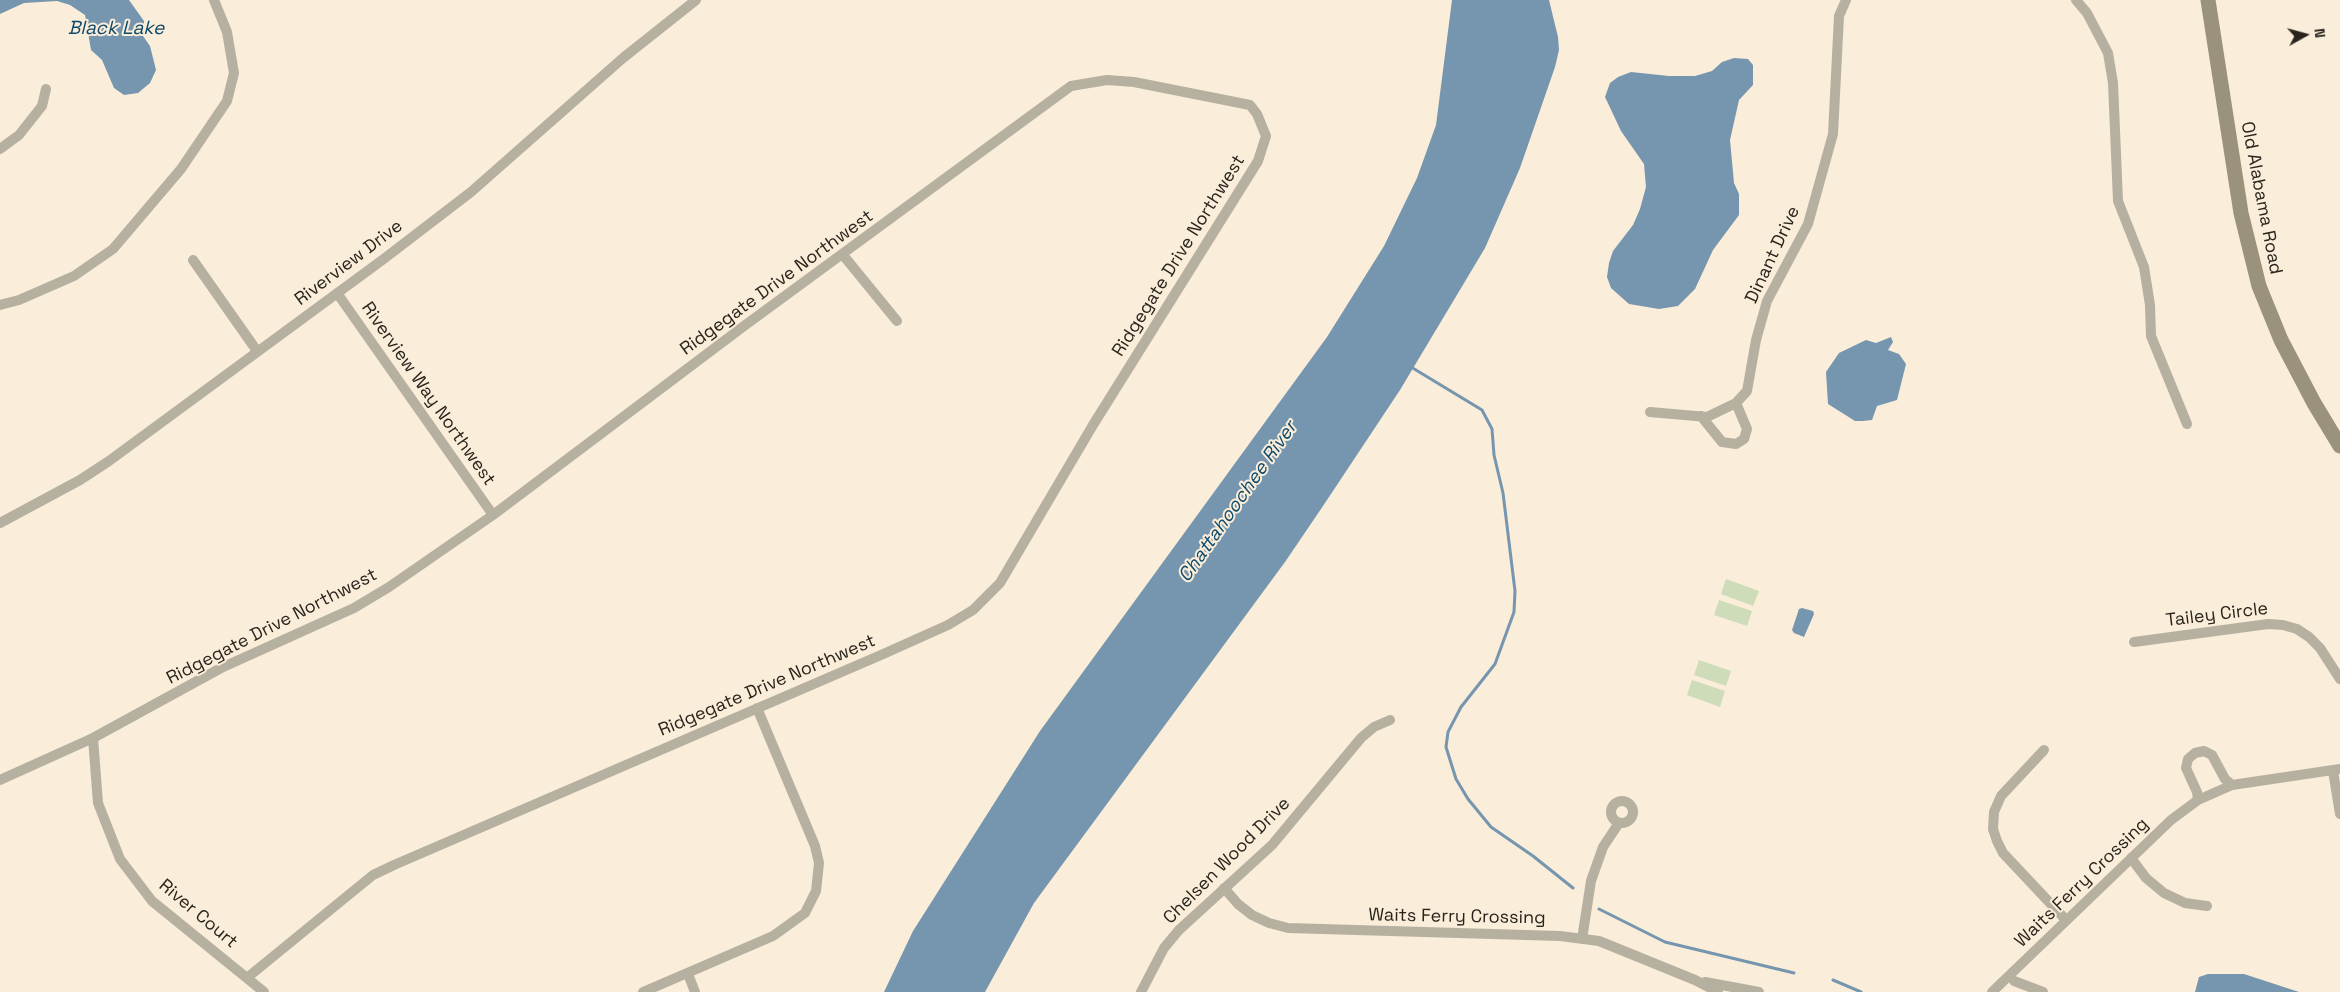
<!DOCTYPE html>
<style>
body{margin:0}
#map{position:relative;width:2340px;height:992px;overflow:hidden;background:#faedd9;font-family:"Space Grotesk",sans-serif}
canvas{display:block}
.north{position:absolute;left:2280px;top:10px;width:50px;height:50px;-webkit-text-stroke:4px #faedd9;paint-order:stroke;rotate:83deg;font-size:14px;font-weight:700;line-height:20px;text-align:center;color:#29241d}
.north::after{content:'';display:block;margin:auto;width:18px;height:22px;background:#29241d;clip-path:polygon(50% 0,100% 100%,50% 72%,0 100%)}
</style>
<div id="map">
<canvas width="2340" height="992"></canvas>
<div class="north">N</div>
</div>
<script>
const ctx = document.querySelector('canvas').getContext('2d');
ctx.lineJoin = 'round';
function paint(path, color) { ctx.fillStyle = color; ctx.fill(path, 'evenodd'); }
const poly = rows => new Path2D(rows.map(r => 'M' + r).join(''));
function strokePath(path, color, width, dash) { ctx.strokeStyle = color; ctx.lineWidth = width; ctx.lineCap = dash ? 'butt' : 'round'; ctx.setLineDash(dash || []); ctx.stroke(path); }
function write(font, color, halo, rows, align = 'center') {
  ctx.font = font + ' "Space Grotesk",sans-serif'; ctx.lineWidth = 4; ctx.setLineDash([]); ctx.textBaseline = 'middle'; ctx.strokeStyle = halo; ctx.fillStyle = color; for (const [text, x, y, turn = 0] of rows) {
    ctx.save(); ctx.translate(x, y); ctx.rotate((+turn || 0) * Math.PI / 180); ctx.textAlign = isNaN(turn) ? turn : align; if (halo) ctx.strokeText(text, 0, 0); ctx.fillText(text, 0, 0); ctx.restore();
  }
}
const green = poly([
 [1726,579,1759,591,1753,606,1721,594],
 [1719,600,1752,611,1747,626,1714,615],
 [1699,660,1731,671,1726,686,1694,675],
 [1692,680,1725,691,1720,707,1687,695]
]);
const water = poly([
 [0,0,129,0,144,21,143,36,150,46,156,70,150,83,138,93,124,95,114,88,102,60,91,50,85,15,70,5,57,1,24,3,0,14],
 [1452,0,1549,0,1558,37,1559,50,1555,67,1520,168,1485,248,1400,390,1323,506,1285,562,1034,903,985,992,884,992,913,931,1040,731,1327,337,1384,246,1417,178,1436,125],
 [1734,58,1748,59,1753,65,1753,85,1739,100,1730,140,1734,183,1739,194,1739,215,1713,250,1695,289,1678,306,1659,309,1629,304,1611,288,1607,277,1609,263,1613,251,1633,225,1640,209,1646,187,1644,164,1621,131,1605,97,1610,83,1618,77,1631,72,1669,76,1695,76,1712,71,1722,62],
 [1891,337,1893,342,1888,350,1899,354,1906,364,1897,400,1877,406,1872,420,1862,421,1855,421,1828,404,1826,372,1839,353,1866,340,1876,343],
 [1802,608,1813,611,1814,614,1804,637,1794,633,1792,630,1799,609],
 [2208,974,2244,974,2299,992,2195,992,2199,977]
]);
const stream = poly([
 [1411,367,1482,410,1492,429,1494,455,1503,493,1515,591,1514,612,1495,664,1461,707,1448,732,1446,747,1456,779,1468,799,1491,827,1533,856,1573,888],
 [1599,909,1665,942,1794,973],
 [1833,980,1861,992]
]);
const street = poly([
 [2076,0,2087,13,2108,53,2113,83,2118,201,2144,267,2150,305,2151,336,2187,424],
 [0,149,19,135,42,106,46,89],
 [843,255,897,321],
 [193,260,257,351],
 [337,293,493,515],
 [0,305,19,300,74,276,113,249,181,169,227,101,234,73,227,32,214,0],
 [1650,412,1707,417,1736,403,1747,391,1756,340,1767,301,1808,224,1833,134,1839,16,1846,0],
 [1701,416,1722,442,1736,444,1744,439,1747,429,1736,403],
 [0,523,80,480,109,461,385,258,471,192,623,58,696,0],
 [2134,642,2268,624,2283,625,2297,629,2309,637,2320,648,2340,679],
 [93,738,98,803,120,859,152,901,264,992],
 [2044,750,2001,796,1994,812,1993,829,1997,841,2003,853,2066,920],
 [2333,771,2340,814],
 [0,780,93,738,221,668,354,608,389,587,493,515,744,326,1071,86,1107,80,1134,82,1250,105,1257,114,1266,136,1258,161,1093,425,1000,583,973,610,948,625,881,655,394,865,373,875,248,977],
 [2198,800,2197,792,2186,768,2188,759,2195,753,2204,751,2212,755,2225,779,2232,785],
 '1611 812a11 11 0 1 1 22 0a11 11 0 1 1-22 0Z',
 [2131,858,2146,878,2164,893,2185,903,2207,906],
 [1224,888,1238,904,1252,915,1269,923,1288,928,1560,936,1599,941,1695,980,1718,992],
 [1582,939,1591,881,1603,847,1619,823],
 [688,974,695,992],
 [2014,981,2043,992],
 [1705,982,1759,992],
 [643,992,773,936,805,913,816,891,819,863,815,846,757,708],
 [1141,992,1164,948,1179,930,1272,845,1361,738,1374,727,1390,720],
 [1992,992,2171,820,2198,800,2232,785,2340,769]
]);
const secondary = poly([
 [2208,0,2241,213,2259,286,2281,340,2314,403,2340,446]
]);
const streetNames = [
 ["Old Alabama Road",2261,198,79],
 ["Dinant Drive",1773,255,-65],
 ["Ridgegate Drive Northwest",1179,256,-58],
 ["Riverview Drive",349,263,-37],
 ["Ridgegate Drive Northwest",777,283,-36],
 ["Riverview Way Northwest",428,394,55],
 ["Tailey Circle",2217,615,-7],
 ["Ridgegate Drive Northwest",272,627,-27],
 ["Ridgegate Drive Northwest",767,686,-23],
 ["Chelsen Wood Drive",1227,861,-45],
 ["Waits Ferry Crossing",2082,883,-44],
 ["River Court",198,914,40],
 ["Waits Ferry Crossing",1457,917,1]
];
const waterNames = [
 ["Black Lake",116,29],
 ["Chattahoochee River",1238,502,-55]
];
paint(green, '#cedcb9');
paint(water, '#7596ae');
strokePath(stream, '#7596ae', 3);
strokePath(street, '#b6b0a0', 10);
strokePath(secondary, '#9a927a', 15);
write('18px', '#29241d', '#faedd9', streetNames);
write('italic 19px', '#0e4a6c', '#faedd9', waterNames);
</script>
